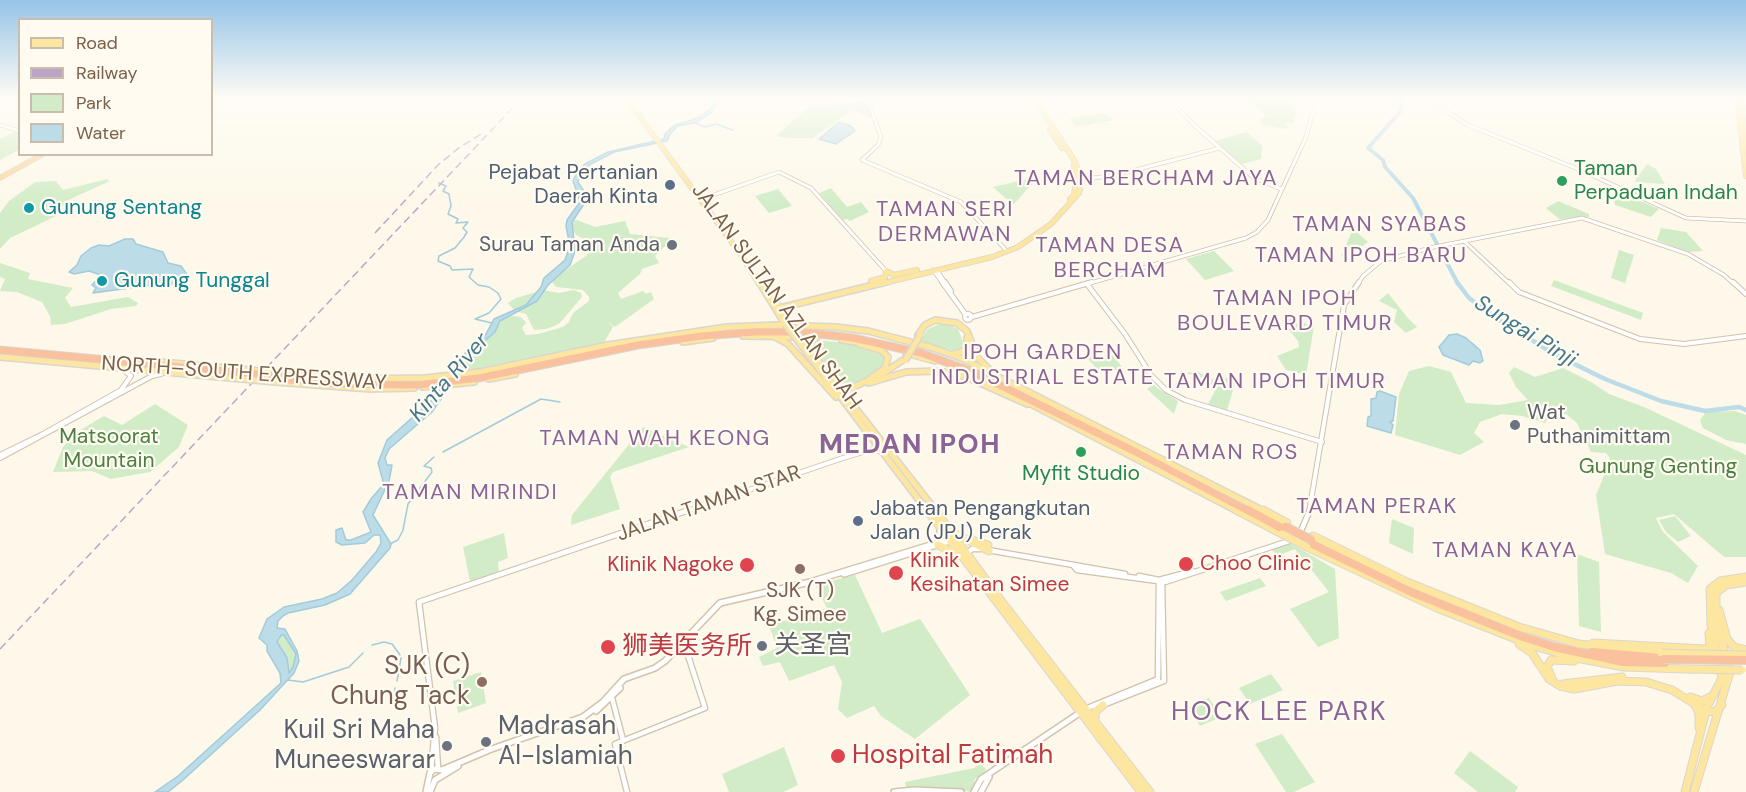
<!DOCTYPE html>
<meta charset="utf-8">
<style>
body{margin:0}
#map{position:relative;width:1746px;height:792px;overflow:hidden;background:#fdf8e9;font-family:"DM Sans",sans-serif}
canvas{display:block}
.legend{position:absolute;left:18px;top:18px;width:195px;height:138px;box-sizing:border-box;background:#fffbf0;border:2px solid #cabdae;margin:0;padding:8px 10px;list-style:none;font-size:18px;color:#7a614b}
.legend li{display:flex;align-items:center;gap:12px;height:30px}
.legend b{width:30px;border:2px solid #cabdae}
</style>
<div id="map">
<canvas width="1746" height="792"></canvas>
<ul class="legend">
<li><b style="height:8px;background:#fde6a0"></b>Road</li>
<li><b style="height:8px;background:#bda5c9"></b>Railway</li>
<li><b style="height:16px;background:#d1ecc6"></b>Park</li>
<li><b style="height:16px;background:#bcdce8"></b>Water</li>
</ul>
</div>
<script>
const ctx = document.querySelector('canvas').getContext('2d');
ctx.lineJoin = 'round';
function paint(path, color) { ctx.fillStyle = color; ctx.fill(path, 'evenodd'); }
const poly = rows => new Path2D(rows.map(r => 'M' + r).join(''));
function strokePath(path, color, width, dash) { ctx.strokeStyle = color; ctx.lineWidth = width; ctx.lineCap = dash ? 'butt' : 'round'; ctx.setLineDash(dash || []); ctx.stroke(path); }
function write(font, color, halo, rows, align = 'center') {
  ctx.font = font + ' "DM Sans","Noto Sans SC",sans-serif'; ctx.lineWidth = 4.5; ctx.setLineDash([]); ctx.textBaseline = 'middle'; ctx.strokeStyle = halo; ctx.fillStyle = color; for (const [text, x, y, turn = 0] of rows) {
    ctx.save(); ctx.translate(x, y); ctx.rotate((+turn || 0) * Math.PI / 180); ctx.textAlign = isNaN(turn) ? turn : align; if (halo) ctx.strokeText(text, 0, 0); ctx.fillText(text, 0, 0); ctx.restore();
  }
}
const green = poly([
 [1243,98,1289,98,1291,107,1297,113,1293,123,1284,123,1288,126,1285,129,1264,125,1259,120,1266,116,1259,108],
 [866,101,872,118,852,110,813,138,786,138,776,136,807,109],
 [1105,113,1113,120,1076,127,1070,118],
 [14,132,19,133,19,150,0,160,0,139],
 [1247,132,1262,146,1261,159,1242,164,1214,141],
 [1647,164,1656,169,1665,184,1634,182],
 [1035,177,1033,183,1013,205,993,187],
 [107,179,110,181,66,201,58,215,10,238,0,249,0,213,9,201,35,182,56,181,63,190],
 [831,188,847,207,861,202,869,212,850,221,847,219,843,220,819,193],
 [778,189,792,206,769,213,755,196],
 [1633,198,1636,199,1659,209,1651,217,1615,205,1614,200],
 [1558,201,1589,214,1589,217,1559,219,1546,208],
 [577,220,595,227,625,221,630,234,669,238,670,241,655,256,659,263,642,269,640,274,618,293,621,299,643,291,646,294,651,292,654,299,615,327,608,322,613,327,603,344,480,369,460,371,467,357,494,332,503,319,511,316,521,317,526,323,522,328,526,335,538,334,563,327,569,322,573,313,589,301,589,297,583,290,556,287,552,282,557,276,586,256,592,249,588,241,576,235,571,226,571,221],
 [1661,228,1686,232,1703,251,1687,252,1657,240],
 [1353,229,1368,242,1346,258,1341,256],
 [1619,250,1634,255,1625,283,1611,278],
 [1214,251,1234,271,1205,280,1186,259],
 [0,263,30,273,28,279,73,288,65,298,71,307,128,297,138,303,136,306,111,309,65,324,51,325,50,316,42,302,17,292,0,291,5,279,0,277],
 [1554,280,1643,313,1641,320,1551,286],
 [543,290,559,293,574,290,581,293,582,297,559,324,546,329,534,330,526,314,515,311,508,303,516,298],
 [1388,293,1407,317,1417,327,1406,333,1394,322,1397,310,1379,301],
 [1297,317,1306,324,1314,326,1306,375,1286,370,1277,356,1299,347,1298,341,1282,321],
 [940,324,947,324,958,329,965,348,955,351,919,341,928,329],
 [805,339,837,342,878,350,885,358,884,363,881,369,867,378,849,386,841,385],
 [1113,354,1123,369,1100,372,1087,358],
 [1429,366,1451,372,1466,403,1499,405,1528,400,1516,387,1509,373,1514,367,1535,377,1563,368,1591,382,1609,394,1644,407,1746,455,1746,557,1724,557,1674,514,1656,518,1663,532,1698,566,1688,583,1671,573,1605,554,1596,495,1607,468,1603,465,1610,458,1606,453,1591,452,1577,423,1566,414,1551,414,1545,423,1522,416,1502,414,1480,422,1474,433,1484,442,1460,455,1395,435,1399,394,1409,371],
 [1197,371,1210,379,1237,377,1227,410,1208,404,1216,389,1210,384,1210,381,1186,373],
 [1148,377,1157,388,1178,401,1174,414,1147,389,1151,386,1142,378],
 [155,404,188,425,179,447,150,472,111,479,92,471,53,472,63,447,74,434,104,416,122,425],
 [1735,411,1746,415,1746,444,1726,440,1703,428,1700,420,1706,412],
 [643,427,689,447,613,472,610,477,620,509,571,525,572,515],
 [1675,516,1691,536,1678,542,1666,532,1659,520],
 [1392,519,1414,528,1413,554,1389,543],
 [504,533,508,558,498,562,499,573,470,581,463,547],
 [1288,542,1335,569,1339,638,1318,647,1290,609,1329,592,1295,549,1277,556,1271,549],
 [1577,554,1599,562,1601,632,1579,626],
 [855,575,882,633,920,619,970,695,915,739,881,716,874,706,847,718,838,709,842,682,834,665,789,681,780,662,763,666,759,657,777,648,766,617,784,621,827,608,815,585],
 [1260,578,1266,586,1226,601,1220,592],
 [281,634,284,635,296,654,293,667,288,674,287,658,277,642],
 [481,672,486,703,458,713,453,681],
 [1271,674,1283,690,1250,704,1239,688],
 [1209,698,1221,717,1200,726,1188,707],
 [1282,734,1315,782,1294,792,1286,792,1255,744],
 [784,747,798,785,783,792,729,792,722,774],
 [1470,751,1518,787,1515,792,1478,792,1454,773],
 [980,764,986,769,985,772,975,779,972,792,947,788,906,788,905,782,974,768]
]);
const water = poly([
 [717,98,721,98,712,112,695,123,678,126,670,134,667,141,614,152,591,164,580,173,578,182,584,191,584,204,572,222,575,251,570,265,548,285,537,301,500,321,495,332,466,357,460,371,432,412,389,449,385,458,387,465,392,465,389,481,373,515,391,544,390,548,350,594,325,605,288,613,283,616,278,621,277,628,285,629,297,651,299,661,294,673,260,710,183,780,168,792,155,792,178,776,281,683,280,673,267,651,267,645,259,638,267,619,284,607,322,599,337,593,352,580,376,552,381,543,380,535,374,535,365,543,342,545,336,542,336,530,342,528,346,540,351,540,371,532,363,512,371,499,382,486,383,481,378,463,387,440,431,401,456,371,461,357,486,334,494,319,526,305,541,287,544,278,565,260,570,246,566,226,567,220,580,202,573,181,578,170,585,164,608,152,664,139,665,134,673,126,697,118,711,108,717,98],
 [281,635,284,635,296,654,293,667,289,673,287,658,277,642,281,635],
 [839,122,851,126,855,131,836,144,819,139,839,122],
 [125,239,133,239,136,244,163,252,168,263,181,266,188,276,184,282,178,284,151,285,93,293,96,288,92,285,101,275,89,271,74,274,69,272,77,265,81,256,91,248,99,245,109,246,125,239],
 [1457,334,1466,338,1480,350,1483,361,1480,363,1473,361,1469,365,1443,355,1439,347,1449,335,1457,334],
 [1380,391,1396,397,1393,421,1390,422,1393,425,1391,433,1367,426,1368,417,1371,416,1371,399,1376,398,1377,392,1380,391]
]);
const stream = poly([
 [695,123,705,127,716,124,733,130],
 [439,183,446,186,443,191,449,194,451,206,448,214,458,219,456,223,468,222,463,228,467,232,464,237,455,248,439,256,438,261,450,266,452,270,473,269,469,277,478,285,489,287,498,293,501,299,489,313,475,319,492,323],
 [443,452,541,399,560,402],
 [390,544,398,540,403,530,408,504,432,472,431,468,424,466,434,457],
 [372,645,384,642,392,644,400,655],
 [288,680,303,682,349,667,363,653],
 [397,681,401,658],
 [393,701,395,688]
]);
const riverFar1 = poly([
 [1401,98,1401,111,1368,148,1383,160,1385,167,1413,198,1458,284]
]);
const river = poly([
 [1457,282,1469,298,1499,320,1556,355,1605,379,1661,401,1705,411,1739,407,1746,410]
]);
const tertiaryFar2 = poly([
 [867,98,881,137,878,145,862,160,961,202,1005,249],
 [1168,98,1195,126,1254,178,1281,189],
 [1425,98,1468,125,1578,169,1686,218,1746,221],
 [0,125,20,131],
 [1082,179,1112,176,1220,148],
 [702,199,779,172,811,188,886,271],
 [1465,242,1510,284],
 [933,270,943,284],
 [937,270,946,284],
 [1087,284,1246,238,1257,232,1268,220,1306,137,1313,112,1306,98],
 [1358,284,1363,276,1381,261,1434,247,1582,218,1688,254,1724,275,1734,284]
]);
const tertiaryFar1 = poly([
 [942,282,966,315],
 [945,282,951,291],
 [1509,282,1519,292,1640,339,1684,344,1746,336],
 [1733,282,1746,294],
 [1087,284,1125,334,1151,375,1166,390,1185,400,1322,442],
 '965 317a3 3 0 1 1 6 0a3 3 0 1 1-6 0Z',
 [972,317,1092,282],
 [0,455,43,434,121,390,131,376,122,369],
 [0,458,152,376,161,374],
 [684,512,843,458,873,449,879,451],
 [1309,512,1344,305,1359,282]
]);
const tertiary = poly([
 [1300,533,1310,510],
 [988,550,1125,574],
 [966,554,972,549,980,549],
 [1073,565,1077,570,1165,582,1292,540],
 [1139,576,1159,580,1193,571],
 [611,694,623,740],
 [1103,705,1164,681,1162,582],
 [1085,709,1158,679,1159,580],
 [436,737,438,768],
 [431,771,435,728,419,602,689,510],
 [627,792,615,744,705,708,684,643]
]);
const secondary = poly([
 [844,574,949,541],
 [596,711,620,688],
 [426,792,430,773,434,769,442,770,489,750,583,717,603,702,624,679,655,668,665,661,720,603,810,582,937,543,942,538,940,531],
 [430,792,435,780,458,766],
 [894,792,914,790,961,792],
 [974,792,981,779,1081,712],
 [981,792,989,777]
]);
const primaryFar2 = poly([
 [626,98,741,255,759,284],
 [1737,98,1746,176],
 [1741,98,1746,150],
 [1050,130,1062,148],
 [1070,199,1074,195,1076,180,1074,165],
 [886,271,894,275,917,270],
 [871,281,885,277,886,274],
 [880,284,992,257,1018,247,1051,224,1079,193,1082,179,1074,160,1034,98]
]);
const primaryFar1 = poly([
 [759,282,785,324],
 [771,295,789,322],
 [773,304,780,308,886,282],
 [918,335,925,325,935,320,957,323,967,331,977,357,988,368],
 [743,336,817,337],
 [775,337,788,344,836,397],
 [802,340,937,512],
 [842,340,862,343],
 [798,341,928,512],
 [683,342,713,338],
 [859,344,881,350,888,357,885,368,868,380],
 [906,353,935,361],
 [954,354,967,350,967,338],
 [0,357,231,378],
 [139,360,239,369],
 [283,373,356,379,425,378,480,372,608,345,727,327,777,325,836,327,868,331,930,347,961,358,1266,512],
 [879,376,903,360],
 [489,379,515,374],
 [276,382,370,389,414,388],
 [869,383,906,372,939,371,967,377,1027,404],
 [423,387,474,382],
 [841,393,871,379],
 [1025,401,1239,512]
]);
const primary = poly([
 [927,510,1141,792],
 [935,510,1002,602,1150,792],
 [1236,510,1282,534],
 [1263,510,1287,523],
 [956,534,989,551],
 [1313,536,1407,582,1519,627,1579,644,1661,653],
 [972,540,988,545],
 [938,545,954,553],
 [1307,547,1437,608,1531,645,1571,657,1624,667,1686,669],
 [1719,610,1727,639,1734,647,1746,650],
 [1593,643,1705,649,1710,647,1709,633],
 [1519,644,1532,653,1549,679,1560,686,1574,689,1618,681,1646,682,1672,690,1706,711,1715,712,1722,705],
 [1552,678,1547,667,1551,660,1574,661],
 [1563,684,1622,677],
 [1690,697,1702,701,1714,695],
 [1695,705,1699,713,1699,728],
 [1095,721,1095,712,1103,705],
 [1685,792,1707,707,1722,678,1711,625,1710,589,1720,581,1746,577],
 [1694,792,1730,672,1716,620,1716,593,1726,585,1746,582]
]);
const trunk = poly([
 [0,178,43,154]
]);
const motorwayFar1 = poly([
 [0,350,236,372],
 [277,379,336,384,418,385,479,378,638,345,702,336,755,332,802,332,853,338,921,353,973,372,1138,453,1250,512]
]);
const motorway = poly([
 [1248,510,1285,530],
 [1304,540,1411,592,1523,637,1554,647,1623,662,1665,663],
 [1592,652,1661,658]
]);
const rail = poly([
 [375,233,438,165,460,147,483,133],
 [0,649,522,98]
]);
const primaryBridgeFar1 = poly([
 [789,322,802,340],
 [785,324,798,341],
 [905,361,920,335],
 [239,369,283,373],
 [231,378,276,382]
]);
const primaryBridge = poly([
 [1282,534,1307,547],
 [1661,653,1746,655],
 [1686,669,1742,670]
]);
const motorwayBridgeFar1 = poly([
 [236,372,280,376]
]);
const motorwayBridge = poly([
 [1286,527,1311,540],
 [1664,659,1746,660]
]);
const markers = [
 [1562,181,6,"#2e9e5b"],
 [670,185,6,"#5c6f8a"],
 [29,208,6,"#0f9aa8"],
 [672,245,6,"#6b7280"],
 [102,281,6,"#0f9aa8"],
 [1515,425,6,"#6b7280"],
 [1081,452,6,"#2e9e5b"],
 [858,521,6,"#5c6f8a"],
 [1186,564,8,"#e0444e"],
 [747,565,8,"#e0444e"],
 [800,569,6,"#8d6e63"],
 [896,573,8,"#e0444e"],
 [762,646,6,"#6b7280"],
 [608,647,8,"#e0444e"],
 [482,682,6,"#8d6e63"],
 [486,742,6,"#6b7280"],
 [447,746,6,"#6b7280"],
 [838,756,8,"#e0444e"]
];
const leisureNames = [
 ["Taman",1574,169],
 ["Perpaduan Indah",1574,193],
 ["Myfit Studio",1081,474,"center"]
];
const serviceNames = [
 ["Pejabat Pertanian",658,173],
 ["Daerah Kinta",658,197],
 ["Jabatan Pengangkutan",870,509,"left"],
 ["Jalan (JPJ) Perak",870,533,"left"]
];
const cultureNames = [
 ["Gunung Sentang",41,208],
 ["Gunung Tunggal",114,281]
];
const worshipNames = [
 ["Surau Taman Anda",660,245],
 ["Wat",1527,413,"left"],
 ["Puthanimittam",1527,437,"left"]
];
const streetNames = [
 ["JALAN SULTAN AZLAN SHAH",776,297,54],
 ["NORTH–SOUTH EXPRESSWAY",244,374,4],
 ["JALAN TAMAN STAR",709,504,-19]
];
const parkNames = [
 ["Matsoorat",109,437],
 ["Mountain",109,461],
 ["Gunung Genting",1658,467]
];
const healthNames = [
 ["Klinik",910,561],
 ["Kesihatan Simee",910,585],
 ["Choo Clinic",1200,564],
 ["Klinik Nagoke",734,565,"right"]
];
const educationNames = [
 ["SJK (T)",800,591],
 ["Kg. Simee",800,615]
];
const neighbourhoodNames = [
 ["TAMAN BERCHAM JAYA",1146,179],
 ["TAMAN SERI",945,210],
 ["DERMAWAN",945,235],
 ["TAMAN SYABAS",1380,225],
 ["TAMAN DESA",1110,246],
 ["BERCHAM",1110,271],
 ["TAMAN IPOH BARU",1361,256],
 ["TAMAN IPOH",1285,299],
 ["BOULEVARD TIMUR",1285,324],
 ["IPOH GARDEN",1043,353],
 ["INDUSTRIAL ESTATE",1043,378],
 ["TAMAN IPOH TIMUR",1275,382],
 ["TAMAN WAH KEONG",655,439],
 ["TAMAN ROS",1231,453],
 ["TAMAN MIRINDI",470,493],
 ["TAMAN PERAK",1377,507],
 ["TAMAN KAYA",1505,551]
];
const waterNames = [
 ["Sungai Pinji",1525,332,32],
 ["Kinta River",450,378,-49]
];
const nearWorshipnames = [
 ["关圣宫",774,646],
 ["Madrasah",498,727],
 ["Al-Islamiah",498,757],
 ["Kuil Sri Maha",435,731,"right"],
 ["Muneeswarar",435,761,"right"]
];
const nearHealthnames = [
 ["狮美医务所",622,647],
 ["Hospital Fatimah",852,756]
];
const nearEducationnames = [
 ["SJK (C)",470,667],
 ["Chung Tack",470,697]
];
const districtNames = [
 ["MEDAN IPOH",910,446]
];
const nearNeighbourhoodnames = [
 ["HOCK LEE PARK",1279,713]
];
paint(green, '#d1ecc6');
paint(water, '#bcdce8');
strokePath(water, '#a2cbdb', 1.5);
strokePath(stream, '#a2cbdb', 1.5);
strokePath(riverFar1, '#bcdce8', 4);
strokePath(river, '#bcdce8', 4.5);
strokePath(tertiaryFar2, '#d1c1ad', 4.5);
strokePath(tertiaryFar1, '#d1c1ad', 6);
strokePath(tertiary, '#d1c1ad', 7);
strokePath(secondary, '#d4c2ab', 8);
strokePath(primaryFar2, '#dcd6d0', 6);
strokePath(primaryFar1, '#dcd6d0', 8);
strokePath(primary, '#dcd6d0', 9);
strokePath(trunk, '#dcd6d0', 6);
strokePath(motorwayFar1, '#dcd6d0', 9);
strokePath(motorway, '#dcd6d0', 10);
strokePath(tertiaryFar2, '#fff', 3);
strokePath(tertiaryFar1, '#fff', 4);
strokePath(tertiary, '#fff', 4.5);
strokePath(secondary, '#fff', 5);
strokePath(primaryFar2, '#fde6a0', 4.5);
strokePath(primaryFar1, '#fde6a0', 5);
strokePath(primary, '#fde6a0', 7);
strokePath(trunk, '#fbd49f', 4.5);
strokePath(motorwayFar1, '#f9c19e', 7);
strokePath(motorway, '#f9c19e', 8);
strokePath(rail, '#bda5c9', 1.5, [8, 4.5]);
strokePath(primaryBridgeFar1, '#dcd6d0', 8, []);
strokePath(primaryBridge, '#dcd6d0', 9, []);
strokePath(motorwayBridgeFar1, '#dcd6d0', 9, []);
strokePath(motorwayBridge, '#dcd6d0', 10, []);
strokePath(primaryBridgeFar1, '#fde6a0', 5);
strokePath(primaryBridge, '#fde6a0', 7);
strokePath(motorwayBridgeFar1, '#f9c19e', 7);
strokePath(motorwayBridge, '#f9c19e', 8);
const sky = ctx.createLinearGradient(0, 0, 0, 209);
sky.addColorStop(0, '#96c4e8');
sky.addColorStop(0.47, '#fefcf5');
sky.addColorStop(1, '#fefcf500');
ctx.fillStyle = sky;
ctx.fillRect(0, 0, 1746, 209);
for (const [x, y, r, color] of markers) { const dot = new Path2D(); dot.arc(x, y, r, 0, 2 * Math.PI); ctx.fillStyle = color; ctx.fill(dot); strokePath(dot, '#fffbf0', 2); }
write('21px', '#27864d', '#fffbf0', leisureNames, 'left');
write('21px', '#4e5e75', '#fffbf0', serviceNames, 'right');
write('21px', '#0d838f', '#fffbf0', cultureNames, 'left');
write('21px', '#5b616d', '#fffbf0', worshipNames, 'right');
write('21px', '#7a614b', '#fffbf0', streetNames);
write('21px', '#4c8042', '#fffbf0', parkNames);
write('21px', '#be3a42', '#fffbf0', healthNames, 'left');
write('21px', '#785e54', '#fffbf0', educationNames);
ctx.letterSpacing = '1.5px';
write('22px', '#8b6395', '#fffbf0', neighbourhoodNames);
ctx.letterSpacing = '0px';
write('italic 22px', '#43788e', '#fffbf0', waterNames);
write('26px', '#5b616d', '#fffbf0', nearWorshipnames, 'left');
write('26px', '#be3a42', '#fffbf0', nearHealthnames, 'left');
write('26px', '#785e54', '#fffbf0', nearEducationnames, 'right');
ctx.letterSpacing = '1.5px';
write('bold 27px', '#8b6395', '#fffbf0', districtNames);
ctx.letterSpacing = '0px';
ctx.letterSpacing = '1.5px';
write('27px', '#8b6395', '#fffbf0', nearNeighbourhoodnames);
ctx.letterSpacing = '0px';
</script>
